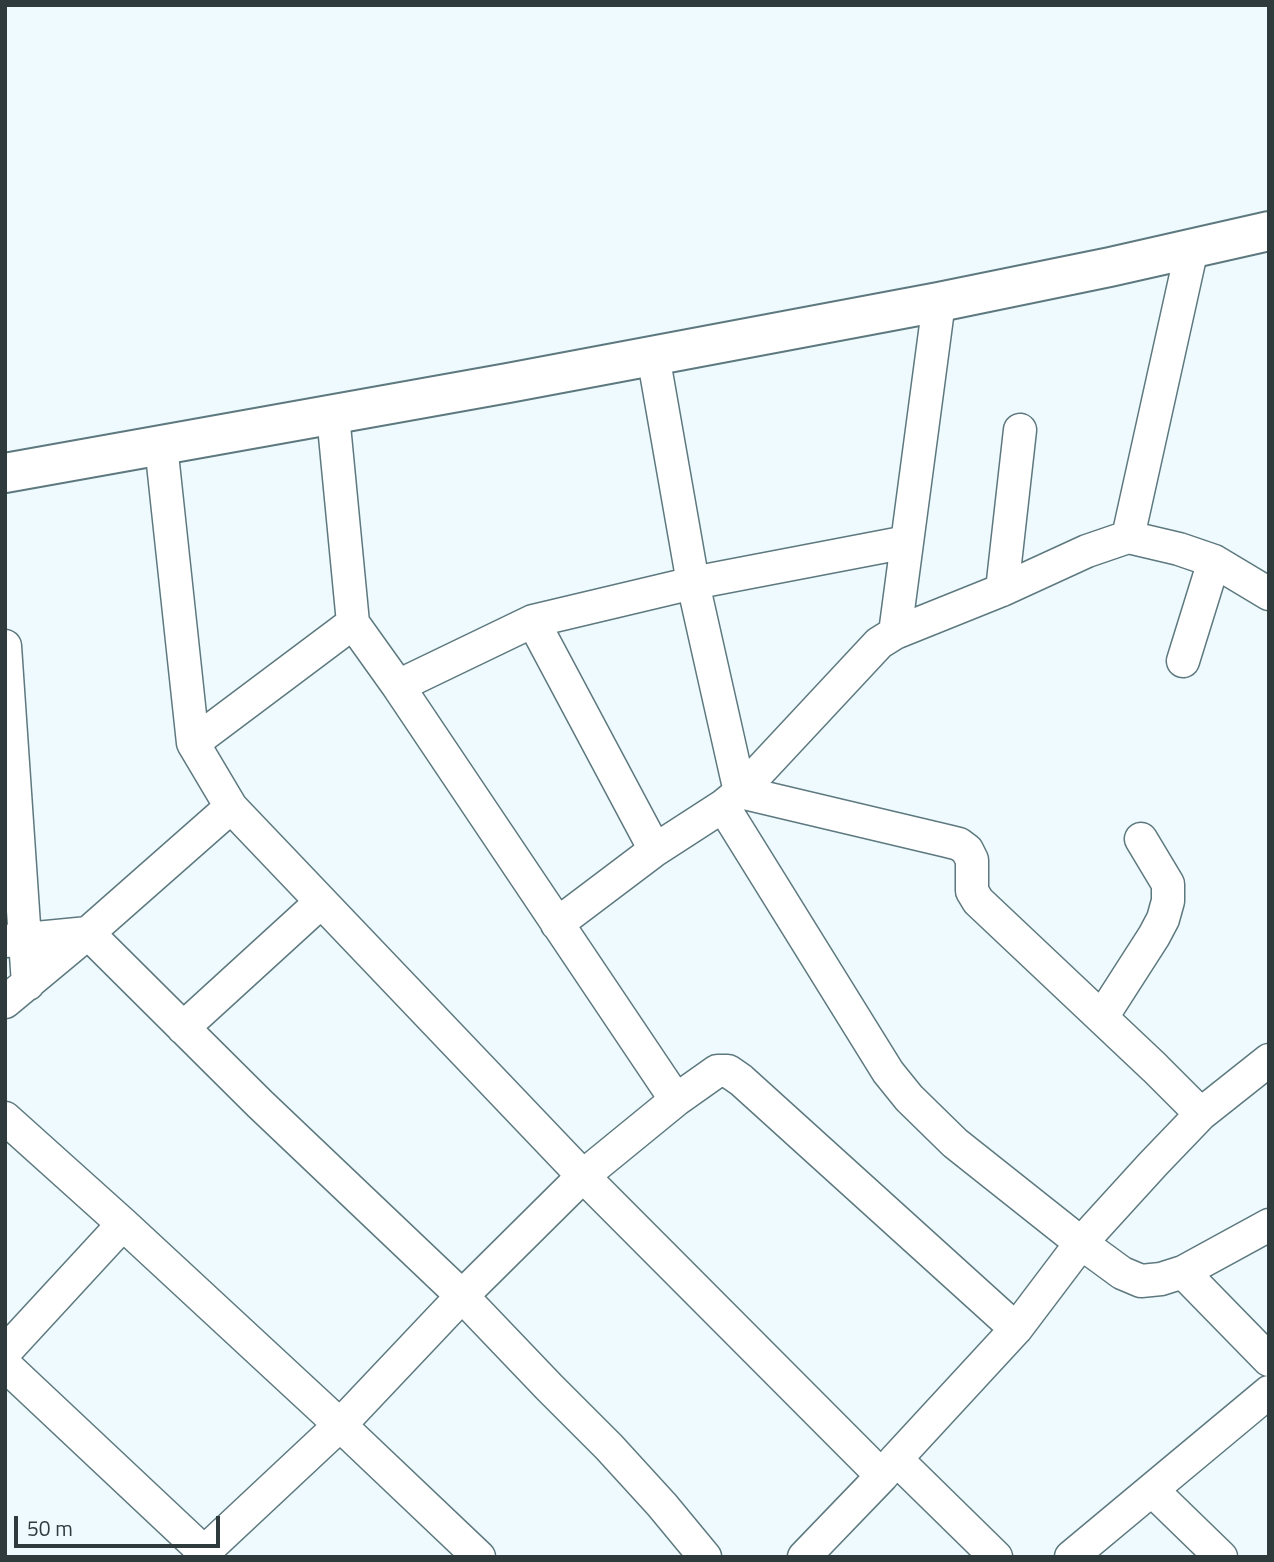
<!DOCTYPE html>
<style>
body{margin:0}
#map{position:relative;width:1274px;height:1562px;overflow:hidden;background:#eefafd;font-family:"Titillium Web",sans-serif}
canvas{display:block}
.frame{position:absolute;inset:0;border:7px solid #2e3a3c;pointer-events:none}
.scale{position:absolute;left:14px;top:1516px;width:206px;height:32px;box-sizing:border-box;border:4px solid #2e3a3c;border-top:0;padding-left:9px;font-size:21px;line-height:24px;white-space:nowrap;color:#2e3a3c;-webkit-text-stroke:5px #eefafd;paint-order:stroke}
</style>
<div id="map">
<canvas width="1274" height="1562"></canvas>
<div class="frame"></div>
<div class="scale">50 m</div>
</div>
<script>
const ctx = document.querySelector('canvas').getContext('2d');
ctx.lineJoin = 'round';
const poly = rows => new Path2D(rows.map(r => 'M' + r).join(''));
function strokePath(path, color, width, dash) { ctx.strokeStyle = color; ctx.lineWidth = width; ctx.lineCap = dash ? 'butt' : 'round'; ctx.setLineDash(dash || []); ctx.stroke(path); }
const minor = poly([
 [653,355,693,583,740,792,947,841,959,844,967,850,972,860,972,891,978,901,1155,1068,1201,1114],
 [333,415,353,623,398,686,676,1100],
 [161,445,193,743,231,807,583,1176,882,1476],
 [1128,537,1179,549,1214,561,1269,594],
 [1002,590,1020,430],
 [533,621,655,850],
 [895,633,939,302],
 [5,646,28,984],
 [1183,661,1214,561],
 [398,686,533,621,693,583,907,542],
 [193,743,353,623],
 [723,806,888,1072,909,1098,955,1143,1081,1243,1122,1273,1141,1281,1161,1279,1183,1272,1269,1225],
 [557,924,655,850,723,806,740,792,879,643,895,633,1002,590,1087,551,1128,537,1192,248],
 [5,941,88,933,260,1104,462,1296,549,1387,609,1447,662,1505,705,1557],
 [5,1002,88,933,231,807],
 [1102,1017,1154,936,1163,919,1168,901,1168,884,1141,839],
 [183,1028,321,902],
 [5,1118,123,1224,340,1425,479,1557],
 [1183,1272,1269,1360],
 [5,1352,123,1224],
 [5,1365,204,1552],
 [896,1459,996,1557],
 [1152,1490,1221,1557],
 [199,1557,340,1425,462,1296,583,1176,676,1100,717,1071,728,1071,741,1080,1016,1329],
 [804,1557,882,1476,896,1459,1016,1329,1081,1243,1153,1164,1201,1114,1269,1060],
 [1071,1557,1269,1392]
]);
const tertiary = poly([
 [5,473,508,383,939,302,1110,267,1269,231]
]);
strokePath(minor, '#5d797f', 35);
strokePath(tertiary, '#5d797f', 42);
strokePath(minor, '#fff', 32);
strokePath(tertiary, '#fff', 38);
</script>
